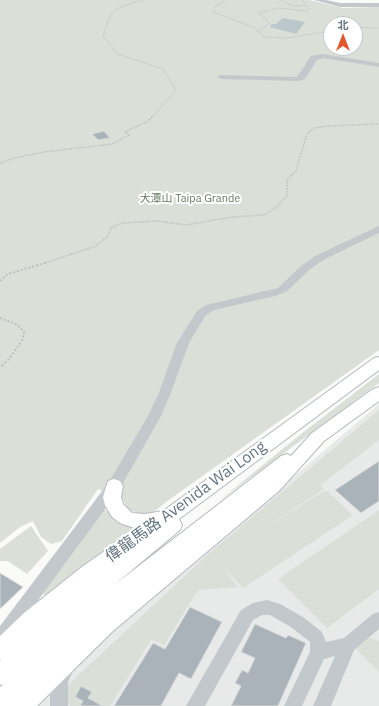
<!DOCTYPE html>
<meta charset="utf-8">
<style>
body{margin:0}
#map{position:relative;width:379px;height:706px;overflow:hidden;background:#fafaf8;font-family:"IBM Plex Sans","Noto Sans SC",sans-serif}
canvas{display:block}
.north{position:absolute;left:323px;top:16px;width:40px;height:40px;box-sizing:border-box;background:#fff;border:1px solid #c1c8cd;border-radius:50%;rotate:0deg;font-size:11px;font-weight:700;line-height:16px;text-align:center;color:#657683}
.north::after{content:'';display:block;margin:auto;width:14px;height:18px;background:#e4572e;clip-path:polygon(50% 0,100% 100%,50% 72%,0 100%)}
</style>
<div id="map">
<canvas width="379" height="706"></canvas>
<div class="north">北</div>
</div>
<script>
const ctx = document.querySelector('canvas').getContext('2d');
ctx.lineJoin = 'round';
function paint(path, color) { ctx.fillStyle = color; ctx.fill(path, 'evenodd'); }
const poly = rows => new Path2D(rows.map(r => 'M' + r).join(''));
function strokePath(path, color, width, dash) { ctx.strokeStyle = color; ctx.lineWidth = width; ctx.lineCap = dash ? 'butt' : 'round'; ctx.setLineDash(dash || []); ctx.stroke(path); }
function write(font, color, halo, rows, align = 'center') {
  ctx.font = font + ' "IBM Plex Sans","Noto Sans SC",sans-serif'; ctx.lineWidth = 4; ctx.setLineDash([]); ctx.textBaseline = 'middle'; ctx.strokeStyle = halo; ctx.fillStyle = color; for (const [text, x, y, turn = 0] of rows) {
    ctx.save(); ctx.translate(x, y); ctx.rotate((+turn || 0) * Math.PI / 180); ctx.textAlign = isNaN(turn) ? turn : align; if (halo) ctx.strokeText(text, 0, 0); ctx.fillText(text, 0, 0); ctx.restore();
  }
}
const built = poly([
 [379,404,379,706,34,706,92,648]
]);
const green = poly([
 [0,0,309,0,343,8,379,7,379,350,166,502,155,511,143,515,129,510,122,499,98,489,62,541,51,544,41,537,33,521,20,527,0,543],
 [331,24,355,24,355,48,331,48],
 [379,374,379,383,215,504,301,434],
 [379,410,379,440,320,485,324,489,265,528,326,490,353,515,243,588,221,565,238,587,198,590,164,645,151,640,110,706,70,706,66,702,67,686,206,556],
 [104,509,122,522,135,527,51,592,44,595,43,593],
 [379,510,379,589,327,628,278,579],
 [31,526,48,551,27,574,8,561,0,561,0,549],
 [366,638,371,638,379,641,379,672,353,646]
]);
const water = poly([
 [283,18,305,22,296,34,270,27,272,24,276,24]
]);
const building = poly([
 [104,131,110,138,98,140,92,134,104,131],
 [379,461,379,501,361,513,335,490,379,461],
 [0,573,23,587,0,609,0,573],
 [190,607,222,622,191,679,179,673,161,706,114,706,153,643,165,649,190,607],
 [255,624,286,638,288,635,306,643,278,706,231,706,241,686,235,683,242,670,248,673,255,658,241,652,255,624],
 [81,686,92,692,88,698,103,706,80,706,83,701,75,697,81,686]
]);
const pathFar2 = poly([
 [142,0,118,8,110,16,103,36,118,54,163,69,176,90,154,115],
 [225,0,216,6,213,12,253,27,265,37,287,38,331,31],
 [281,0,292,6,306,6],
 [355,27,379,28],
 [259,31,270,23,259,13,277,8,307,11,309,8,303,0]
]);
const pathFar1 = poly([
 [0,163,14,158,44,152,112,144,129,135,125,132,148,121,155,114],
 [45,263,96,246,108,236,111,228,122,223,158,221,186,225,232,217,264,215,277,207,287,196,287,180,296,171,307,134,314,128,326,126,379,124]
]);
const path = poly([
 [0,281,8,274,48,262],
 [0,318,18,325,24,332,22,341,8,360,0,367]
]);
const minor = poly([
 [314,0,326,0,340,3,379,3,379,7,340,7,314,0],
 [323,54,379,63,379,67,323,58,317,60,305,79,299,81,221,79,217,77,221,75,297,77,311,56,323,54],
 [379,226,379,233,323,260,308,271,286,292,275,296,214,310,205,316,189,343,170,395,161,416,119,490,6,644,0,647,0,626,109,482,148,416,158,395,177,343,197,311,206,305,278,288,300,267,315,256,379,226],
 [267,600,280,604,303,617,322,632,326,642,344,638,373,614,379,612,379,629,354,650,331,706,313,706,335,656,324,659,302,706,284,706,310,652,310,642,291,627,270,615,262,615,253,620,205,706,186,706,241,610,253,603,267,600],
 [65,661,71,663,74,669,68,682,68,706,50,706,50,682,59,663,65,661]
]);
const major = poly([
 [379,357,379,370,179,519,182,525,180,530,114,585,281,456,287,454,291,456,312,433,373,389,379,387,379,401,324,441,279,491,113,631,37,706,0,706,0,687,3,684,0,685,0,661,1,659,0,660,0,636,24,613,83,566,137,529,120,523,112,517,105,505,103,497,108,481,114,479,120,481,123,486,121,497,123,504,132,513,145,514,163,511,374,358,379,357]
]);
const farParknames = [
 ["大潭山 Taipa Grande",190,199]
];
const nearStreetnames = [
 ["偉龍馬路 Avenida Wai Long",186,502,-36]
];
paint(built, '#e8e9e9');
paint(green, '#dadfd7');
paint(water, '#bbc7cb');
paint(building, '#aab3b9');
strokePath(building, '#dcdcda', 1);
strokePath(major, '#b5babe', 2);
strokePath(pathFar2, '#bbbfc2', 1, [1, 1]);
strokePath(pathFar1, '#bbbfc2', 1.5, [1.5, 1.5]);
strokePath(path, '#bbbfc2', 2, [2, 2]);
paint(minor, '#c3c8cc');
paint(major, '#fff');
write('11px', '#687a64', '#fff', farParknames);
write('16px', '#657683', '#fff', nearStreetnames);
</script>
